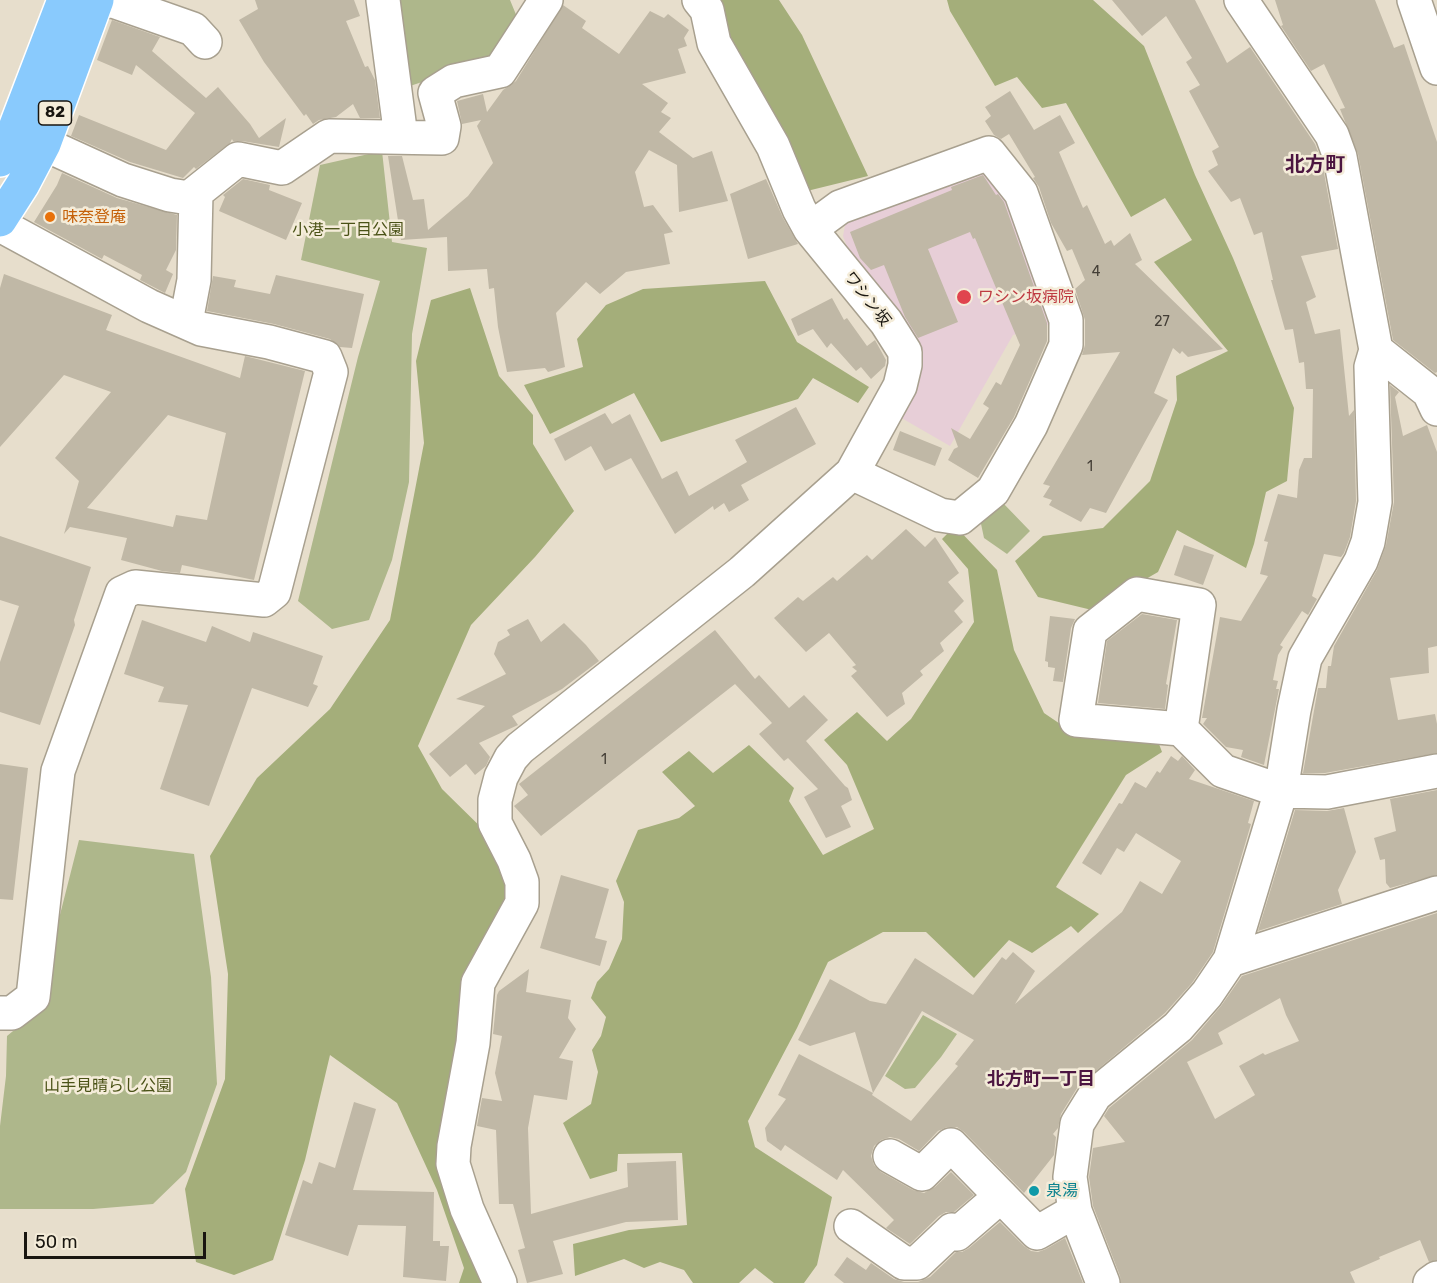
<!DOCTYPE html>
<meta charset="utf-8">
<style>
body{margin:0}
#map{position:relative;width:1437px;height:1283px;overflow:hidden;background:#e7decc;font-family:Rubik,sans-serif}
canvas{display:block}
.scale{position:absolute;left:24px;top:1232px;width:182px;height:27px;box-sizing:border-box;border:3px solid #191610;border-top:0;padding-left:8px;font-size:18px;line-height:21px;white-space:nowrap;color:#191610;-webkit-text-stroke:4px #f4ecd9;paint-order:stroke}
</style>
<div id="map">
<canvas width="1437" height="1283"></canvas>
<div class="scale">50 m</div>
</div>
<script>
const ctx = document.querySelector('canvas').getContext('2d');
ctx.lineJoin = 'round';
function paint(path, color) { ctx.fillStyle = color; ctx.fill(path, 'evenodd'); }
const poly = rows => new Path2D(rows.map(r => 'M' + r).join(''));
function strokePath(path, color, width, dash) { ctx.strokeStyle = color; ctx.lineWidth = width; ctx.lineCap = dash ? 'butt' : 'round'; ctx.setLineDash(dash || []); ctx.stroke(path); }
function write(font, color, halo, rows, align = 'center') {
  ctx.font = font + ' Rubik,"Noto Sans JP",sans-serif'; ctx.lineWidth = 5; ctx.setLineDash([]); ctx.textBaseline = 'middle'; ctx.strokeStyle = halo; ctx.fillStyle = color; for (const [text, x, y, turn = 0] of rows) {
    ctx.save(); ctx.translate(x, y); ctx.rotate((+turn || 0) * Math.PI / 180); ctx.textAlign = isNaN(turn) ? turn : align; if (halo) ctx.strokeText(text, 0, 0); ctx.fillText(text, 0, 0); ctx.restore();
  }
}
const medical = poly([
 [983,163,1013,196,1058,322,1013,335,950,446,898,416,918,372,852,260,843,236,847,215]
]);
const green = poly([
 [394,0,510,0,517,17,488,60,404,88],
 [382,151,392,242,427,248,412,334,409,482,392,560,369,620,332,629,298,601,358,357,380,281,301,260,320,165],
 [1003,503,1030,531,1007,554,984,538,980,519],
 [79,840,194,854,211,977,217,1084,186,1172,153,1204,93,1209,0,1209,0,1126,6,1076,7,1036,35,1013],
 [923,1015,957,1034,941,1057,915,1088,905,1089,885,1076]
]);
const forest = poly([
 [709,0,779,0,802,35,868,176,807,191,725,27],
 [947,0,1093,0,1144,46,1195,175,1233,258,1294,408,1287,481,1266,492,1254,544,1246,568,1177,530,1158,572,1092,610,1038,597,1015,561,1043,536,1103,528,1150,481,1177,400,1176,376,1228,351,1154,262,1192,240,1165,198,1131,217,1066,103,1042,108,1017,77,995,86,950,11],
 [765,281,797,342,869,387,858,403,813,378,798,399,661,442,634,393,550,434,524,385,583,367,577,339,606,305,643,289],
 [470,288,499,376,533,415,533,444,574,511,535,557,471,625,418,746,442,789,497,843,508,891,476,959,443,1132,484,1283,459,1283,464,1268,437,1190,397,1103,330,1055,305,1160,273,1260,234,1275,196,1262,185,1189,225,1079,228,974,210,856,257,778,330,709,390,620,424,443,416,361,431,300],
 [955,526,997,570,1014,650,1044,713,1072,732,1159,744,1162,752,1126,775,1056,887,1099,914,1078,933,1071,926,1032,953,1009,940,974,978,926,932,883,932,828,962,797,1028,748,1121,755,1147,832,1197,817,1265,804,1283,774,1283,755,1268,739,1283,693,1283,684,1270,660,1262,644,1268,624,1259,575,1276,573,1244,629,1230,687,1225,682,1153,618,1154,617,1171,590,1179,563,1123,591,1104,598,1072,592,1050,601,1036,606,1017,591,998,597,982,609,969,622,939,624,902,616,881,638,830,679,818,695,806,662,772,689,751,713,773,749,745,794,788,789,801,823,855,874,829,847,765,824,740,857,712,887,741,911,719,974,622,968,569,942,539]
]);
const building = poly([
 [255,0,354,0,360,16,346,21,365,67,368,66,375,80,380,118,360,118,353,104,336,117,319,120,313,124,306,114,304,116,264,62,239,20,258,9],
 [1112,0,1195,0,1227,63,1250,47,1315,144,1322,162,1338,249,1301,256,1316,297,1306,302,1315,334,1340,329,1349,416,1354,410,1356,501,1350,537,1344,553,1341,557,1324,554,1312,596,1317,599,1308,615,1302,611,1280,645,1283,647,1278,655,1273,680,1278,681,1276,689,1279,689,1264,765,1241,757,1243,750,1226,747,1203,724,1207,718,1202,718,1220,617,1241,621,1268,576,1260,574,1268,542,1264,541,1278,494,1297,498,1299,470,1304,458,1312,458,1313,389,1306,389,1304,362,1299,363,1293,329,1285,330,1271,280,1273,280,1262,232,1254,235,1240,198,1231,202,1208,171,1218,165,1212,151,1219,147,1189,91,1200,85,1186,62,1192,58,1166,16,1142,36],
 [1275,0,1375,0,1394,48,1404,44,1437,142,1437,372,1435,373,1393,340,1358,154,1340,109,1345,108,1324,64,1311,71,1281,26,1283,25],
 [563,5,586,21,582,28,619,54,650,11,664,18,668,14,689,30,684,38,687,46,678,49,686,73,642,84,668,103,661,112,671,118,659,132,693,158,712,151,728,201,679,212,677,165,649,150,635,172,644,207,653,205,673,232,664,234,670,264,626,272,600,294,586,282,556,313,565,367,548,372,545,368,507,372,498,327,494,288,489,289,487,269,448,271,447,237,401,240,388,156,402,156,413,200,424,199,428,230,468,196,493,163,477,126,481,120,462,124,457,101,483,94,487,112,503,90,516,81],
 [112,20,160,37,152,51,206,98,218,87,250,124,259,138,286,118,279,147,242,141,233,141,232,139,230,143,196,169,194,167,183,178,130,162,71,136,79,115,166,150,195,113,136,65,132,75,97,60],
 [1010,91,1034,130,1060,115,1075,143,1059,152,1083,208,1087,205,1105,244,1111,240,1114,246,1130,233,1142,260,1135,264,1223,349,1188,357,1182,351,1180,354,1173,348,1154,393,1168,400,1106,513,1090,508,1081,522,1049,505,1052,500,1043,497,1050,486,1043,484,1120,352,1082,355,1085,345,1085,320,1075,289,1085,280,1072,249,1067,251,1051,223,1039,187,1033,178,1035,177,1009,134,1001,139,994,135,985,121,991,116,985,107],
 [62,173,117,198,177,215,176,250,166,270,173,274,165,293,140,280,142,275,104,255,102,259,34,222,57,185],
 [983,175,996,195,998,194,1004,202,1047,323,1047,341,1014,417,978,478,948,460,954,449,958,447,951,428,970,439,989,408,983,404,996,382,1001,385,1020,345,975,238,973,239,970,232,928,249,958,322,918,338,905,317,884,265,871,270,860,258,850,232,952,190,951,187],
 [243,179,270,185,269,190,302,203,286,240,219,211,225,197,223,195],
 [766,179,783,218,798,244,748,259,730,194],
 [4,274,112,315,106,330,240,378,245,356,305,371,254,580,182,565,180,573,162,571,121,560,127,538,70,527,64,534,79,481,55,458,111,392,64,375,0,447,0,288],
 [168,415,226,433,207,520,176,515,173,527,87,508],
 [276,275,364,294,352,348,340,347,330,339,274,324,207,311,213,276,236,280,234,287,270,294],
 [832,298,844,320,847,318,867,346,875,340,886,360,885,366,871,379,861,367,856,371,831,343,827,348,813,329,798,336,791,319],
 [1390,385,1399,392,1395,397,1403,436,1427,425,1437,452,1437,646,1428,648,1429,673,1390,678,1398,720,1435,714,1437,724,1437,753,1325,773,1303,773,1318,688,1326,688,1328,666,1331,666,1334,646,1377,570,1386,545,1394,502],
 [796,407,816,444,741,485,749,500,729,512,724,503,714,510,713,506,675,534,631,458,605,471,591,446,565,461,554,439,605,413,612,424,630,414,662,479,677,471,689,496,747,462,735,440],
 [900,431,942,448,935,466,893,450],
 [906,529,925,547,935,537,959,573,948,582,964,601,954,611,963,622,940,643,944,651,920,671,923,675,902,693,905,704,887,717,851,676,857,671,852,667,856,665,829,633,806,652,774,618,798,597,803,601,833,577,837,581,867,555,872,560],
 [0,536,91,567,74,620,75,625,40,725,0,712,0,662,19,606,0,600],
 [1184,545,1214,555,1203,585,1174,575],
 [1142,614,1177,620,1166,684,1168,685,1165,709,1098,703,1107,641],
 [1050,616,1075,619,1071,628,1063,682,1053,681,1055,668,1048,667,1048,662,1045,661],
 [528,619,541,642,564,623,586,645,599,661,562,689,512,716,518,725,479,743,490,757,486,766,475,775,466,764,450,777,429,754,485,706,456,699,506,674,494,654,498,642,510,635,507,630],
 [142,620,206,642,212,626,250,642,253,632,323,656,313,684,318,686,308,707,252,688,209,806,160,789,188,705,158,702,164,687,124,674],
 [715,630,755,679,759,675,789,708,804,695,828,720,806,741,845,786,848,788,852,800,841,806,851,827,826,838,804,797,818,789,788,758,784,761,759,734,772,723,735,684,541,836,514,806,528,795,519,784],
 [1171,756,1178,761,1182,756,1195,770,1189,779,1254,801,1248,823,1251,824,1213,952,1192,983,1165,1013,1079,1085,1061,1114,1058,1128,1053,1134,1056,1137,1054,1155,1024,1193,964,1132,957,1127,947,1127,938,1131,919,1151,899,1139,890,1137,881,1140,874,1146,871,1156,874,1165,881,1172,913,1190,924,1193,935,1187,951,1172,974,1195,954,1212,946,1212,939,1216,910,1244,886,1228,894,1220,843,1170,837,1180,785,1145,781,1151,767,1141,765,1128,786,1099,778,1095,799,1054,873,1093,872,1095,911,1121,958,1066,955,1064,974,1040,922,1011,873,1093,855,1032,810,1046,798,1040,830,979,870,1001,886,1004,915,958,973,995,1002,957,1006,960,1013,952,1035,971,1015,1004,1122,912,1140,881,1162,894,1181,861,1136,833,1124,852,1117,848,1101,875,1082,863,1119,803,1122,804,1135,782,1146,788,1157,771,1160,773],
 [0,764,28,768,13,900,0,899],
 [1437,790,1437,875,1390,888,1386,883,1385,859,1380,860,1374,838,1396,831,1390,799],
 [1344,808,1356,852,1338,890,1342,904,1258,931,1295,810,1327,811],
 [561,875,609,889,595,938,607,941,600,966,540,948],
 [1437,913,1437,1260,1429,1262,1420,1240,1379,1257,1380,1259,1350,1272,1355,1283,1121,1283,1120,1276,1093,1206,1089,1177,1093,1148,1125,1142,1104,1116,1109,1108,1192,1040,1221,1006,1242,976],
 [1280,998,1286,1015,1299,1041,1265,1055,1263,1053,1239,1066,1255,1095,1215,1119,1187,1062,1223,1044,1218,1033],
 [529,969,526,992,571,1000,568,1018,576,1029,559,1058,573,1061,567,1100,534,1095,528,1128,531,1214,628,1187,627,1163,676,1161,678,1220,626,1222,553,1241,563,1274,527,1283,518,1250,525,1248,513,1204,499,1204,496,1130,477,1126,482,1098,502,1101,495,1073,502,1036,493,1034,497,995,499,991],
 [354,1102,376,1109,353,1190,434,1192,433,1241,440,1241,440,1246,449,1246,446,1281,403,1277,406,1226,358,1225,348,1256,285,1235,303,1180,312,1184,319,1162,335,1168],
 [1000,1222,1024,1246,1031,1251,1038,1252,1046,1249,1065,1238,1083,1283,844,1283,834,1275,847,1257,866,1270,871,1263,894,1279,904,1282,918,1282,930,1277,956,1252,962,1252,969,1248]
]);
const minor = poly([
 [383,0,401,137],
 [1241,0,1332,135,1340,157,1376,350,1429,392,1437,409],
 [1414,0,1437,68],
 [96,2,113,1,193,29,205,42],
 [44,144,123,180,170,195,189,198,238,159,282,168,329,136,442,138,444,126,435,93,454,81,500,71,546,0],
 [0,225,149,306,201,329,269,342,325,357,331,372,274,592,264,600,135,587,122,593,58,771,33,997,12,1013,0,1013],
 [810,229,840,207,989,153,1021,193,1066,320,1066,345,1031,425,993,491,960,518,940,515,852,473],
 [186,322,194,280,196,193],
 [1181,729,1199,605,1137,594,1090,631,1076,720,1181,729,1223,771,1281,791,1327,792,1437,771],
 [1230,960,1437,893],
 [890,1156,922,1174,951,1145,1037,1233,1075,1211],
 [851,1226,904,1263,917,1263,952,1230,957,1234,1001,1196],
 [500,1283,467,1209,453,1164,454,1146,473,1043,478,983,522,903,522,882,514,860,495,823,495,800,501,777,511,758,520,748,742,572,852,473,900,386,905,365,905,352,886,322,810,229,799,209,773,146,714,43,707,10,699,0],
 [1103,1283,1075,1211,1070,1177,1077,1124,1095,1095,1178,1027,1207,994,1230,960,1281,791,1294,710,1305,658,1361,561,1368,542,1375,502,1371,367,1376,350],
 [1430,1283,1437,1278]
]);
const major = poly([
 [0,160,10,141,64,0],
 [0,220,23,184,44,144,97,0]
]);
const markers = [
 [50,217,6,"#e8710a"],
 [964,297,8,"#e0444e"],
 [1034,1191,6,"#0f9aa8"]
];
const numberNames = [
 ["4",1096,272],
 ["27",1162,322],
 ["1",1090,467],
 ["1",604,760]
];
const shields = [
 [55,113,33]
];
const shieldNames = [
 ["82",55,113]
];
const foodNames = [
 ["味奈登庵",62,217]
];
const parkNames = [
 ["小港一丁目公園",348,230],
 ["山手見晴らし公園",108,1086]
];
const healthNames = [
 ["ワシン坂病院",978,297]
];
const streetNames = [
 ["ワシン坂",867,299,52]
];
const cultureNames = [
 ["泉湯",1046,1191]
];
const neighbourhoodNames = [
 ["北方町一丁目",1041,1080]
];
const quarterNames = [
 ["北方町",1315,165]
];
paint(medical, '#e7ced7');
paint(green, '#aeb78b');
paint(forest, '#a4ae7a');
paint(building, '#c0b8a6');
strokePath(minor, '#a8a08f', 36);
strokePath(major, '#fff', 36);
strokePath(minor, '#fff', 33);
strokePath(major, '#89cafd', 33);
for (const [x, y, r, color] of markers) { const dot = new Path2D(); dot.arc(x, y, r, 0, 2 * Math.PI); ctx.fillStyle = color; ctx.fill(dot); strokePath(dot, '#f4ecd9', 2); }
write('14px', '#433e36', null, numberNames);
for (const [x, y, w] of shields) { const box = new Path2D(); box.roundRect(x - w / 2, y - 12, w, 24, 4.5); ctx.fillStyle = '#f4ecd9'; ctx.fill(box); strokePath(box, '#191610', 1.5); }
write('bold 15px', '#191610', null, shieldNames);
write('16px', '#c56008', '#f4ecd9', foodNames, 'left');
write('16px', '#4a5217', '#f4ecd9', parkNames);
write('16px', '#be3a42', '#f4ecd9', healthNames, 'left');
write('16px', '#191610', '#f4ecd9', streetNames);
write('16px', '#0d838f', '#f4ecd9', cultureNames, 'left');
write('bold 18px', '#4c1541', '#f4ecd9', neighbourhoodNames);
write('bold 20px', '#4c1541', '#f4ecd9', quarterNames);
</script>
